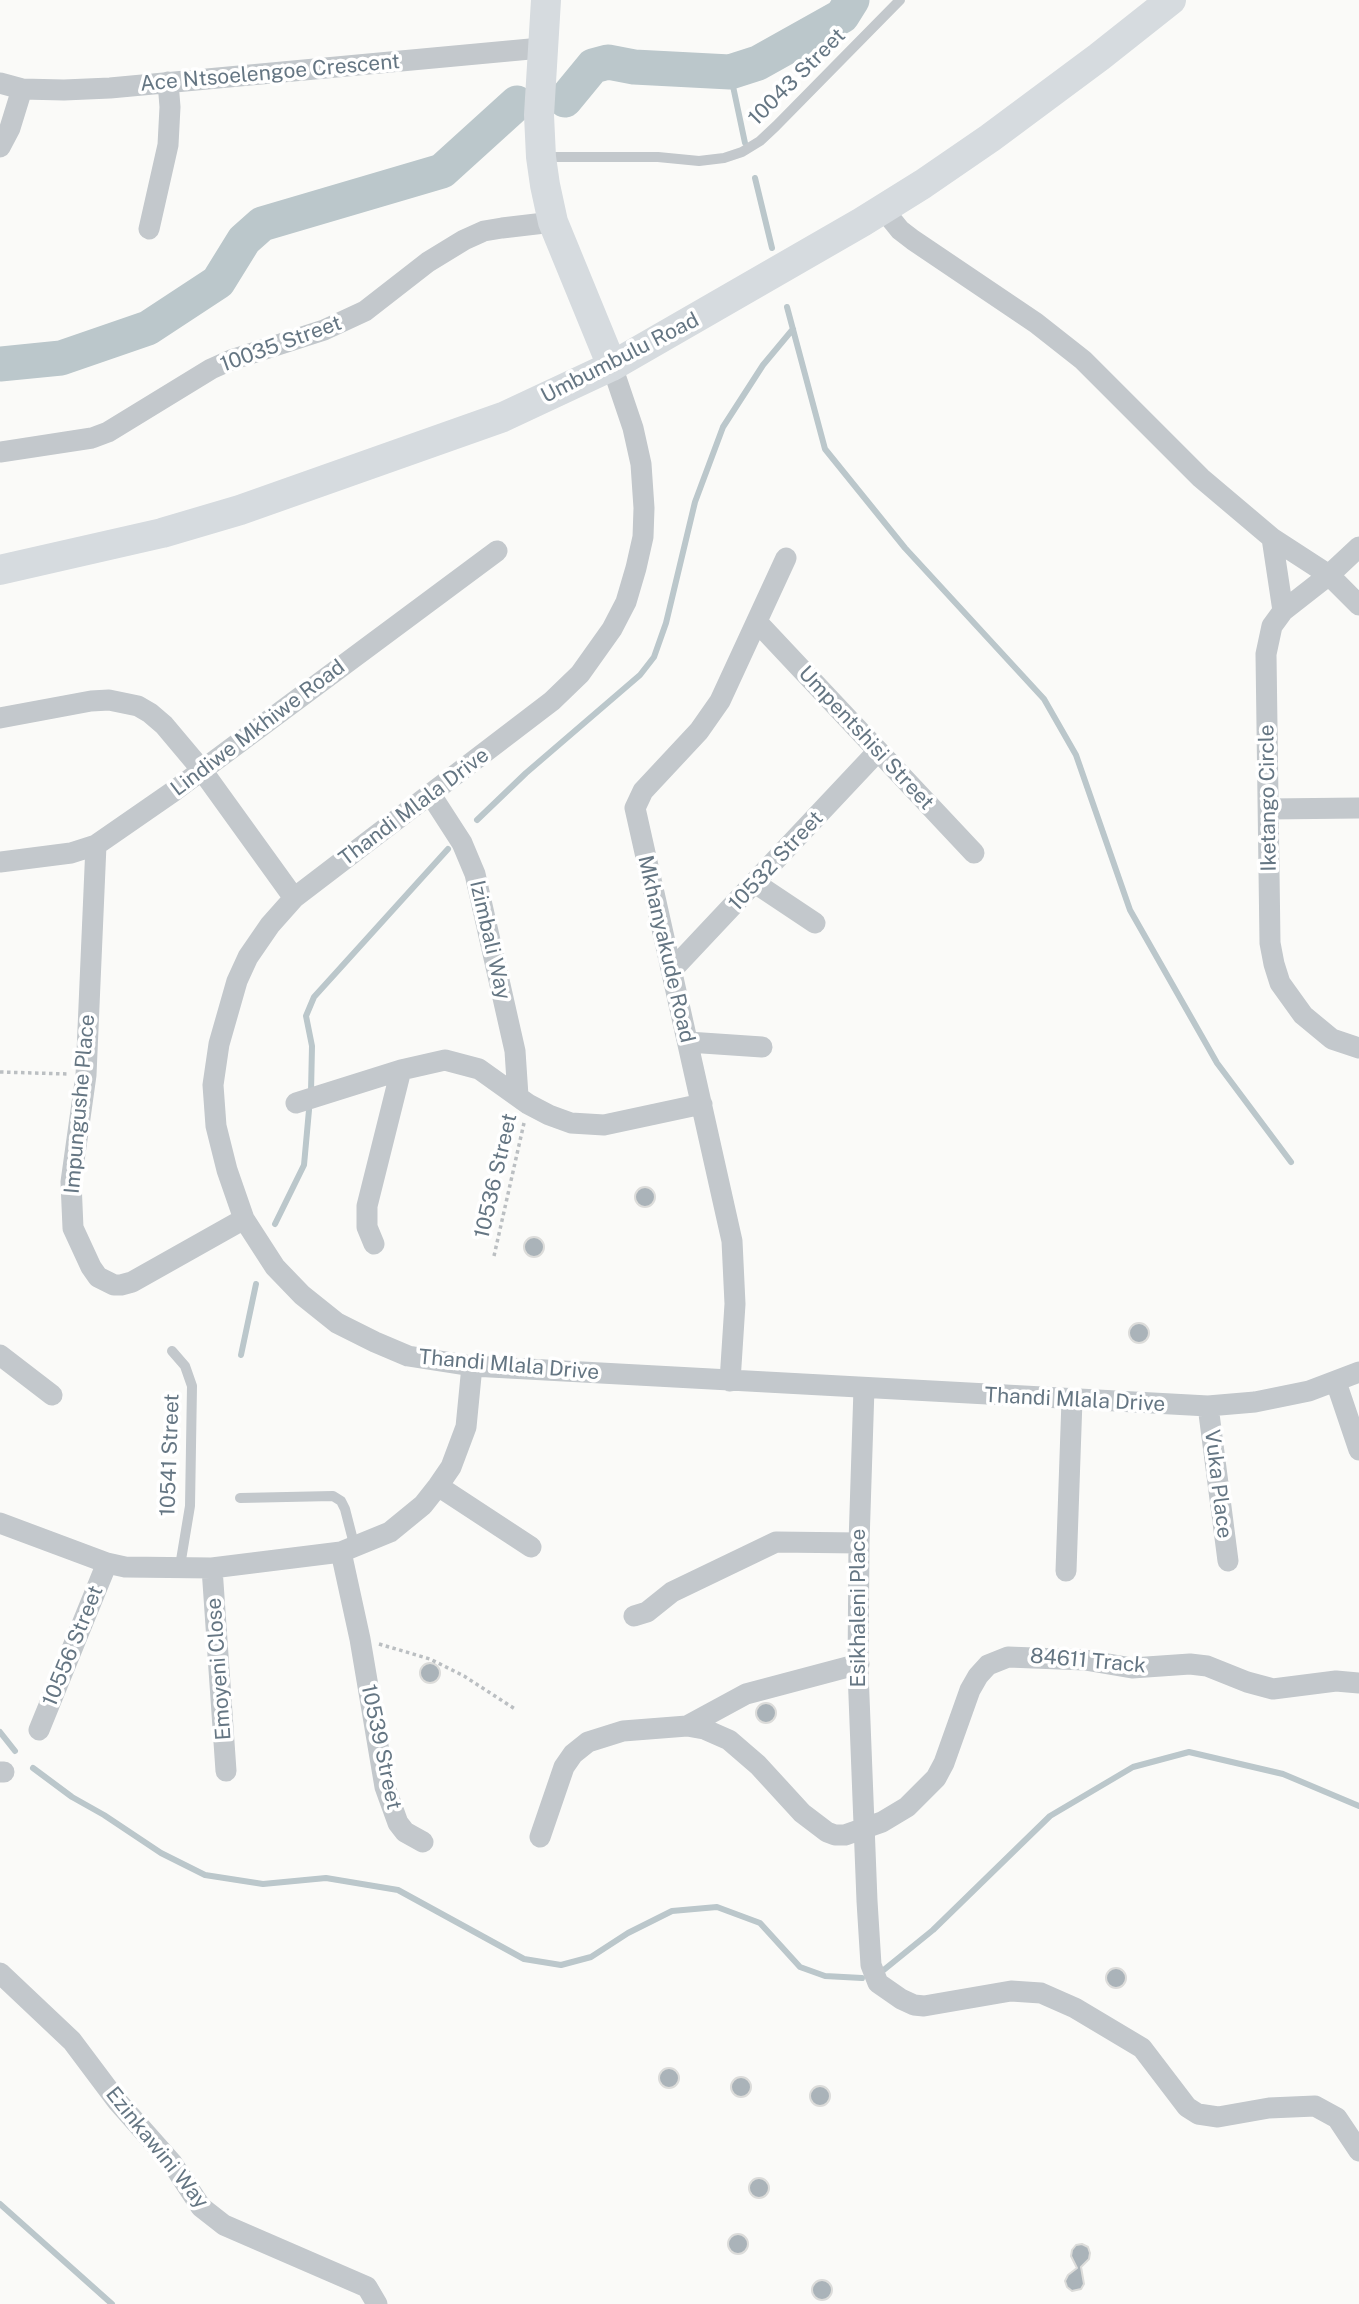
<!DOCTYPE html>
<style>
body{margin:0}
canvas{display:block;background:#fafaf8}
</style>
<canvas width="1359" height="2304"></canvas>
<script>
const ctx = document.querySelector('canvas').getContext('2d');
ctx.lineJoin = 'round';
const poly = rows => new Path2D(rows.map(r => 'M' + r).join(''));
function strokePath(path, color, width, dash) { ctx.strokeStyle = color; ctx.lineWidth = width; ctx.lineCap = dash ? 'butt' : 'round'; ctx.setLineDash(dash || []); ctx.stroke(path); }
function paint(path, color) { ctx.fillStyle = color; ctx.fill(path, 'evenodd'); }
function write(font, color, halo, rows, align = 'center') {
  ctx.font = font + ' "Public Sans",sans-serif'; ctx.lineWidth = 7; ctx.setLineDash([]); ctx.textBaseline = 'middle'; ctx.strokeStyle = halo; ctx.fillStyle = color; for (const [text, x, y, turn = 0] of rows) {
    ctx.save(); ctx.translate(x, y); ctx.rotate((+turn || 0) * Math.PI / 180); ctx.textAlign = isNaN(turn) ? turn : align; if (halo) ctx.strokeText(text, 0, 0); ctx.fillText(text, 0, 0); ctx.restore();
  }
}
const stream = poly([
 [730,72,745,143],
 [755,178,772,248],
 [787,307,825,449,905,548,1044,699,1076,755,1130,910,1217,1063,1291,1162],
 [477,820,526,773,640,675,654,657,666,623,695,502,723,427,763,365,793,329],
 [311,1092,312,1046,306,1016,314,997,448,849],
 [275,1224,304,1165,309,1110],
 [241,1355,256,1284],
 [0,1732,15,1751],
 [33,1768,72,1797,104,1815,161,1853,205,1875,263,1884,326,1878,398,1890,524,1959,561,1965,591,1957,628,1933,672,1911,717,1907,760,1923,800,1967,825,1976,862,1978],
 [880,1973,933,1930,1050,1816,1133,1767,1189,1752,1283,1774,1359,1806],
 [0,2204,112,2304]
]);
const river = poly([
 [565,100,593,66,608,62,634,67,730,72,758,63,842,16,852,0],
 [0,364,61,358,148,328,218,282,244,240,262,224,442,171,517,103]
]);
const building = poly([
 '635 1197a10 10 0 1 1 20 0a10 10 0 1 1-20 0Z',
 '524 1247a10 10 0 1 1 20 0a10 10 0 1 1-20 0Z',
 '1129 1333a10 10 0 1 1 20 0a10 10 0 1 1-20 0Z',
 '420 1673a10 10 0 1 1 20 0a10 10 0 1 1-20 0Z',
 '756 1713a10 10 0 1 1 20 0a10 10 0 1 1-20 0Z',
 '1106 1978a10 10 0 1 1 20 0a10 10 0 1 1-20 0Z',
 '659 2078a10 10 0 1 1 20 0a10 10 0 1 1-20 0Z',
 '731 2087a10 10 0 1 1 20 0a10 10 0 1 1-20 0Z',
 '810 2096a10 10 0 1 1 20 0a10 10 0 1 1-20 0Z',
 '749 2188a10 10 0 1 1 20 0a10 10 0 1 1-20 0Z',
 '728 2244a10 10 0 1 1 20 0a10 10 0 1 1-20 0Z',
 [1082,2244,1088,2247,1090,2253,1089,2259,1081,2267,1084,2284,1081,2289,1072,2291,1067,2287,1065,2281,1068,2275,1077,2268,1071,2256,1072,2250,1076,2245,1082,2244],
 '812 2290a10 10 0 1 1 20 0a10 10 0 1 1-20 0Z'
]);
const path = poly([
 [0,1072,68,1074],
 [494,1256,524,1123],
 [379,1644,430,1659,464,1676,515,1709]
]);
const lane = poly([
 [544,157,658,157,699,161,724,158,742,152,760,141,776,126,900,0],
 [172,1351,185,1366,192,1386,190,1506,180,1566],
 [240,1498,333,1496,341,1501,345,1509,355,1548]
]);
const street = poly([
 [0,83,22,89,64,90,110,88,541,48],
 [0,147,10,128,22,89],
 [883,209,900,230,913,240,1036,323,1083,360,1201,478,1272,538,1329,575,1359,605],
 [149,229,168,145,170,107,168,82],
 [612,366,633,428,641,464,644,508,643,537,636,568,626,602,612,629,580,674,552,701,294,898,270,925,248,957,237,981,219,1044,213,1085,216,1126,227,1170,244,1219,275,1267,302,1295,337,1323,375,1342,408,1356,472,1366,1208,1406,1255,1402,1309,1391,1359,1372],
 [0,452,92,438,108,432,211,369,231,360,324,330,365,311,428,262,464,240,484,231,502,228,553,222],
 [1272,538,1283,611],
 [1359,547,1329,575,1283,611,1272,626,1266,654,1270,943,1274,964,1280,983,1303,1015,1332,1039,1359,1048],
 [758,623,974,853],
 [0,718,91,701,109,700,138,706,150,713,164,725,201,769,294,898],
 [431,795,462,843,475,874,515,1051,518,1096],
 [1269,809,1359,808],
 [96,845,86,1075,71,1182,73,1228,91,1267,98,1277,114,1285,121,1285,132,1282,244,1219],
 [0,862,71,853,96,845,174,791,497,551],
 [755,883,815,923],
 [672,970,878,751],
 [688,1042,762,1047],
 [296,1103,401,1070,445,1060,479,1069,528,1104,549,1115,571,1123,604,1125,702,1104],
 [374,1244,367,1227,367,1206,401,1070],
 [0,1355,52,1395],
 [730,1381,735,1304,732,1241,635,808,643,791,699,731,720,701,786,558],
 [1336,1382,1359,1450],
 [864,1388,859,1543,858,1671,867,1901,871,1965,878,1983,901,1999,914,2005,924,2006,1011,1991,1041,1993,1075,2008,1142,2048,1187,2107,1198,2114,1218,2117,1269,2108,1315,2106,1337,2118,1359,2151],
 [1208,1406,1228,1561],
 [438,1486,531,1547],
 [0,1523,107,1563,125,1567,212,1568,341,1552,390,1532,423,1505,438,1486,451,1467,466,1427,472,1366],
 [341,1552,360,1639,385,1787,398,1823,405,1832,423,1842],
 [212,1568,226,1771],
 [1066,1571,1072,1400],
 [634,1616,647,1612,672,1592,776,1542,859,1543],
 [687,1726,746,1694,859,1664],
 [39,1730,107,1563],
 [0,1772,4,1772],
 [540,1837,564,1767,573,1754,588,1742,623,1731,687,1726,704,1729,729,1740,758,1765,802,1813,827,1832,835,1835,845,1835,882,1822,907,1807,936,1778,944,1763,970,1690,978,1676,988,1665,1008,1657,1085,1660,1132,1668,1190,1664,1207,1666,1247,1682,1273,1689,1336,1681,1359,1683],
 [0,1973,72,2041,117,2101,172,2163,201,2207,224,2225,367,2287,377,2304]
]);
const secondary = poly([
 [546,0,539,115,541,157,545,185,553,222,612,366],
 [0,570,162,533,240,510,503,417,612,366,862,222,923,184,990,138,1099,57,1171,0]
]);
const streetNames = [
 ["Ace Ntsoelengoe Crescent",270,73,-5],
 ["10043 Street",797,77,-45],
 ["10035 Street",281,344,-20],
 ["Umbumbulu Road",620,358,-27],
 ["Lindiwe Mkhiwe Road",258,728,-37],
 ["Umpentshisi Street",866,738,47],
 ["Iketango Circle",1268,798,-91],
 ["Thandi Mlala Drive",414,807,-37],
 ["10532 Street",776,861,-47],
 ["Izimbali Way",490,940,77],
 ["Mkhanyakude Road",666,949,77],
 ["Impungushe Place",80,1104,-85],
 ["10536 Street",496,1176,-77],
 ["Thandi Mlala Drive",509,1365,5],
 ["Thandi Mlala Drive",1075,1400,3],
 ["10541 Street",170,1455,-88],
 ["Vuka Place",1218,1484,83],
 ["Esikhaleni Place",859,1608,-90],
 ["10556 Street",73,1646,-68],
 ["84611 Track",1088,1661,5],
 ["Emoyeni Close",219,1669,-94],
 ["10539 Street",381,1747,78],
 ["Ezinkawini Way",157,2148,51]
];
strokePath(stream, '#bbc7cb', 6);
strokePath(river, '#bbc7cb', 35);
paint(building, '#aab3b9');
strokePath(building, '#dcdcda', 2);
strokePath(path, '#bbbfc2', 3.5, [3.5, 3.5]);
strokePath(lane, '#c3c8cc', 10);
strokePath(street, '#c3c8cc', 21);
strokePath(secondary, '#d6dbdf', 30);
write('21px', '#657683', '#fff', streetNames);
</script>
